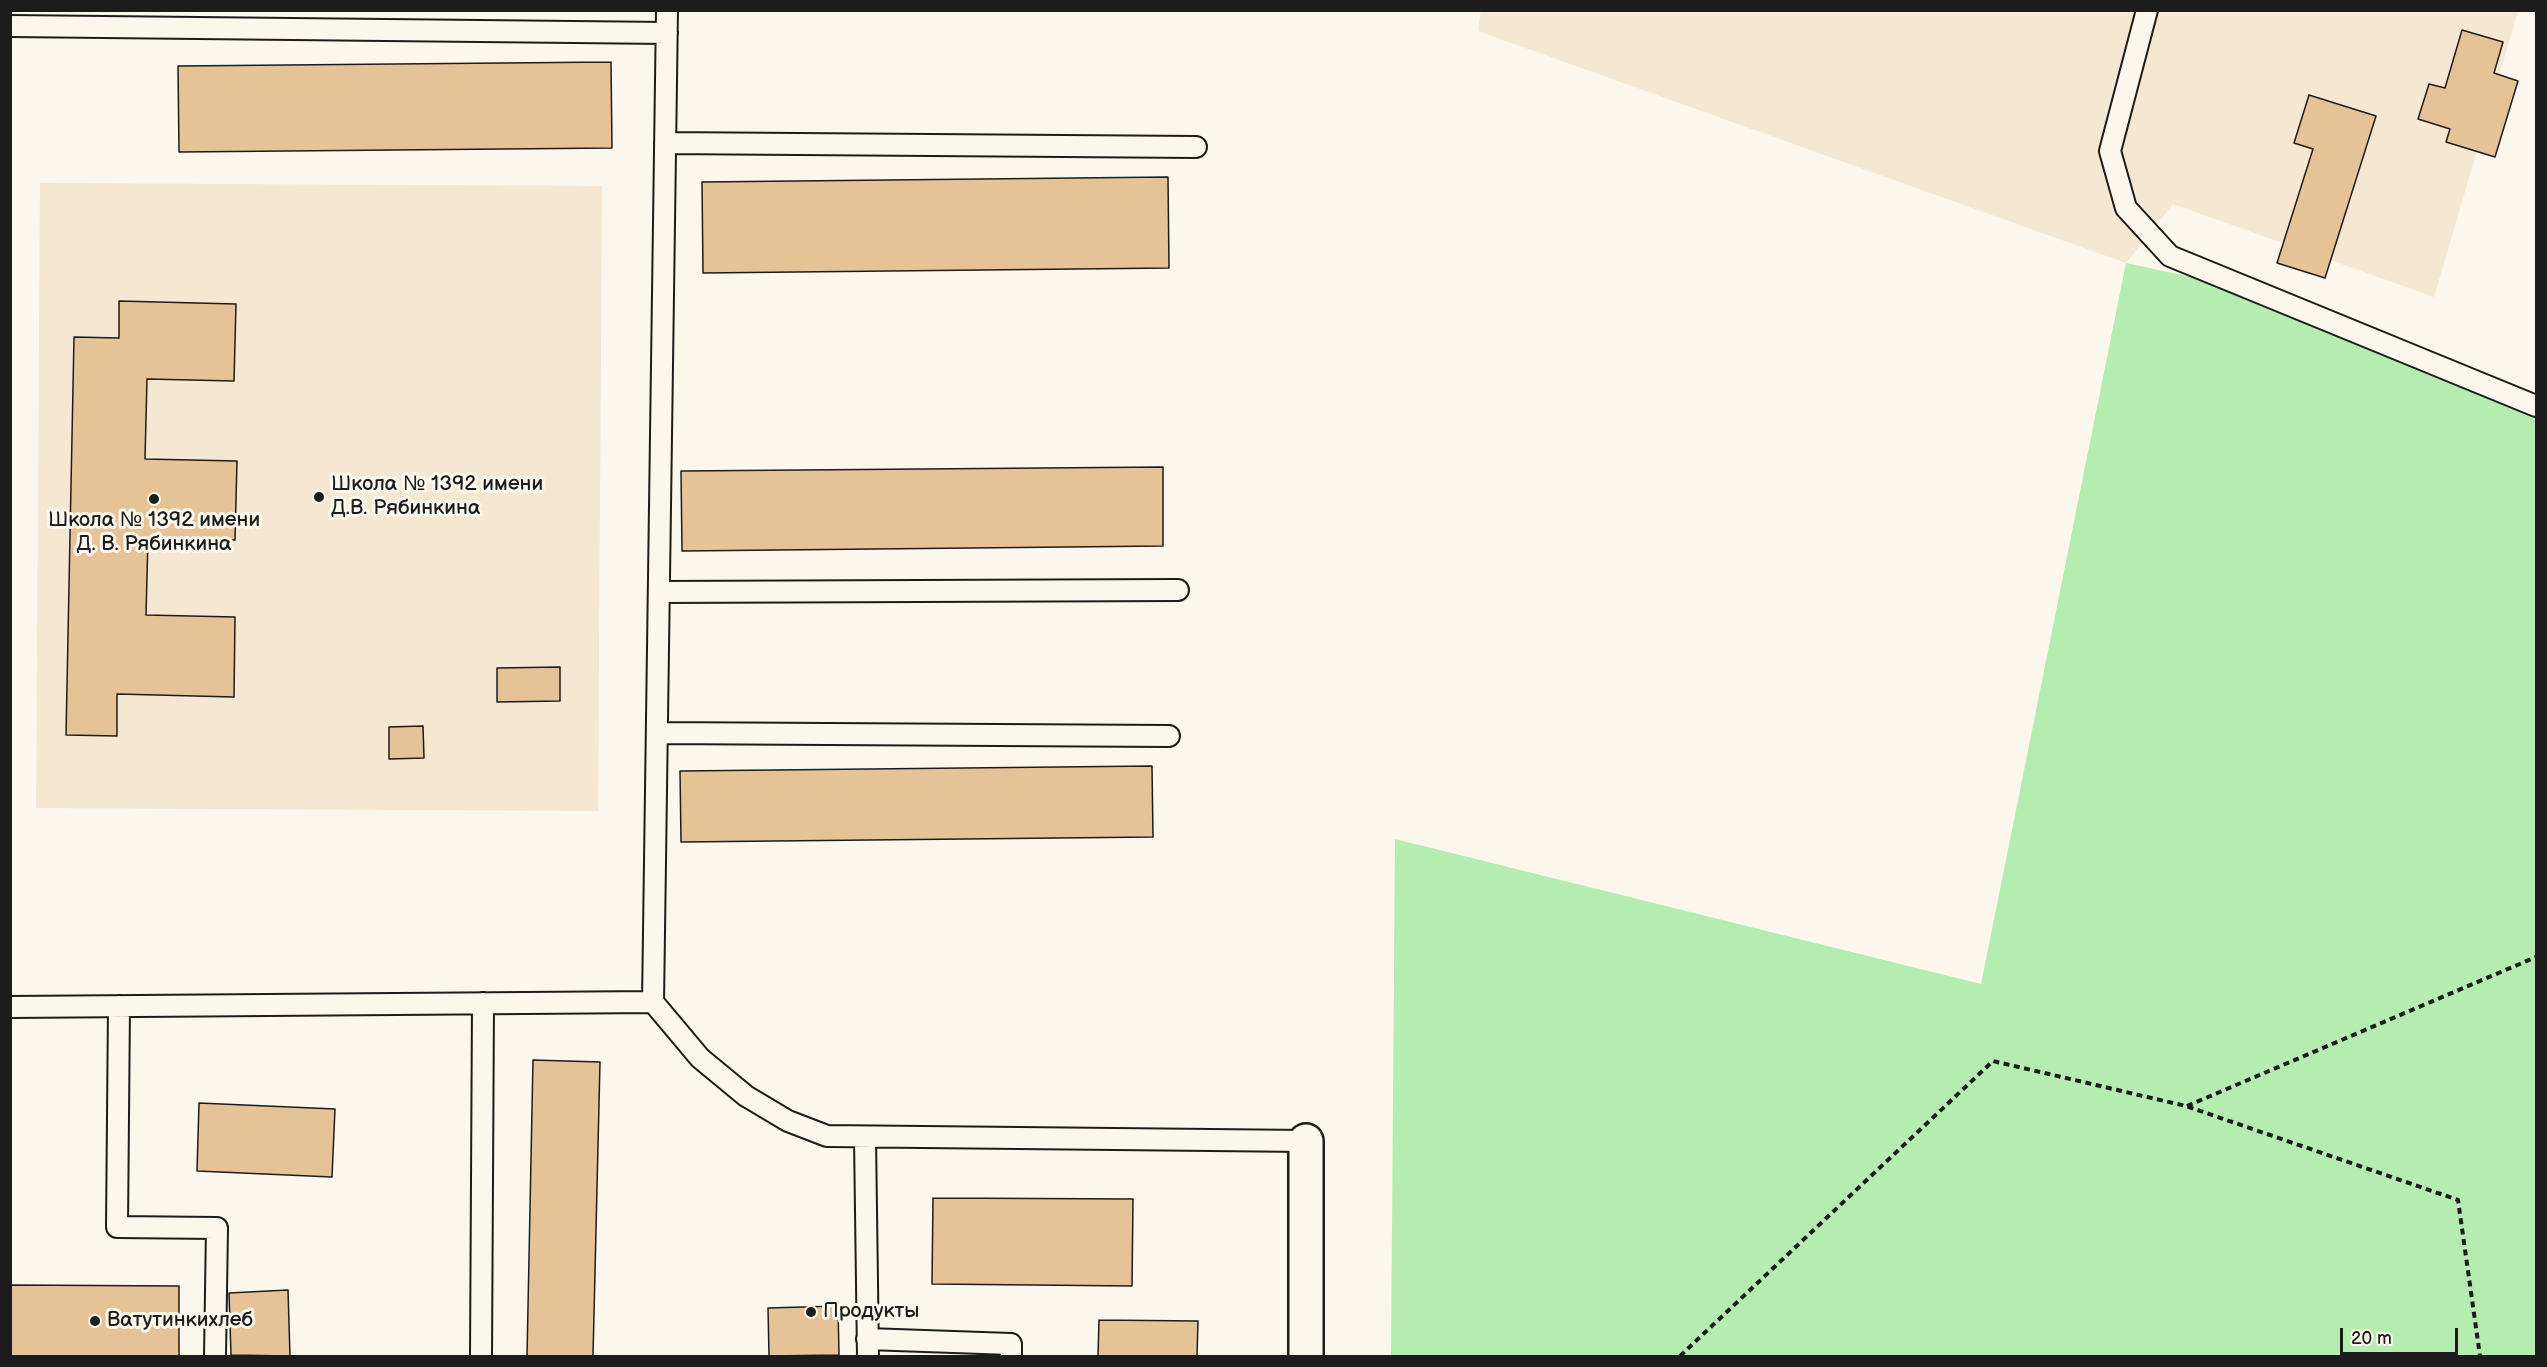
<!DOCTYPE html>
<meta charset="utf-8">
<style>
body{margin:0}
#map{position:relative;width:2547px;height:1367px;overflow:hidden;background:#fbf7ec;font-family:"Balsamiq Sans",sans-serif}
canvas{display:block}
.frame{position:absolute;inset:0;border:12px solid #1c1c1c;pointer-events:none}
.scale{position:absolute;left:2340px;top:1328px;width:118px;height:27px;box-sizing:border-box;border:3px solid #1c1c1c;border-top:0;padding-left:8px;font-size:18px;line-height:21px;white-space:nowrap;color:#1c1c1c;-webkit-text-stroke:4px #fbf7ec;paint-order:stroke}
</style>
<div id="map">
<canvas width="2547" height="1367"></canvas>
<div class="frame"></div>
<div class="scale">20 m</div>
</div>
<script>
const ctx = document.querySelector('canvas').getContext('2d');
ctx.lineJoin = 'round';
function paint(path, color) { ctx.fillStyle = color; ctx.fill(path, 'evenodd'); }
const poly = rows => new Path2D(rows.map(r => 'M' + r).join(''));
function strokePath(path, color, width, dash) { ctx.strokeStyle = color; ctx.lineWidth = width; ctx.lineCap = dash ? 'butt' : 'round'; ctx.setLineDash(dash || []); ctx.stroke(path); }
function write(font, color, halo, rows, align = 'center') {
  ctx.font = font + ' "Balsamiq Sans",sans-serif'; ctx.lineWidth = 6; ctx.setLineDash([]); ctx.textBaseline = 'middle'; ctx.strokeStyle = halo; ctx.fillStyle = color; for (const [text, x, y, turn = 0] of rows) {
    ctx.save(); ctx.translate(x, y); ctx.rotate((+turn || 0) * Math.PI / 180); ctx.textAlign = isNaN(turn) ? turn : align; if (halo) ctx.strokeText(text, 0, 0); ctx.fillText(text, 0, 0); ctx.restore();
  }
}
const built = poly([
 [1481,10,2518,11,2434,297,2173,204,2126,263,1478,31],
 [40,183,602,186,598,811,36,808]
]);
const green = poly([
 [2126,263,2219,283,2536,401,2536,1356,1391,1356,1395,839,1981,984]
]);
const building = poly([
 [2462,30,2503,42,2494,73,2518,81,2495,157,2446,142,2450,129,2418,119,2429,84,2445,88,2462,30],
 [611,62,612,148,179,152,178,66,611,62],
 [2309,95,2376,116,2325,278,2277,263,2313,149,2294,143,2309,95],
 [1168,177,1169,268,703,273,702,182,1168,177],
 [119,301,236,304,234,381,147,379,145,459,237,461,235,540,148,538,146,615,235,617,234,697,117,694,117,736,66,735,74,337,119,338,119,301],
 [1163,467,1163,546,682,551,681,471,1163,467],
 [560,667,560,701,497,702,497,668,560,667],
 [423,726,424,758,389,759,389,727,423,726],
 [1152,766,1153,837,681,842,680,771,1152,766],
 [533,1060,600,1062,593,1356,527,1356,533,1060],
 [199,1103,335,1109,332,1177,197,1171,199,1103],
 [933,1198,1133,1199,1132,1286,932,1284,933,1198],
 [10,1285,179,1286,179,1356,10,1356,10,1285],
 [288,1290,290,1356,231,1355,229,1293,288,1290],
 [838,1306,839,1355,769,1356,768,1308,838,1306],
 [1099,1320,1198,1321,1197,1356,1098,1356,1099,1320]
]);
const path = poly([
 [2187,1106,2536,957],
 [1680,1356,1993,1061,2186,1106,2458,1200,2480,1356]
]);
const lane = poly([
 [2147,10,2110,151,2126,208,2170,256,2536,406],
 [10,26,667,33],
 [665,143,1196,147],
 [659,592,1178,590],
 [657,733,1169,736],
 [653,1002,667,10],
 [119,1006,117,1227,217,1228,215,1356],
 [10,1007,653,1002,700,1058,746,1096,788,1121,827,1136,1306,1141],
 [865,1138,868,1356],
 [867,1339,1011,1344,1011,1356],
 [481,1356,483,1003]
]);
const street = poly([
 [1306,1356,1306,1141]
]);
const markers = [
 [319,497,6,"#1c1c1c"],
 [154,499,6,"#1c1c1c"],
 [811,1312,6,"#1c1c1c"],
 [95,1321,6,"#1c1c1c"]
];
const poiNames = [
 ["Школа № 1392 имени",331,485],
 ["Д.В. Рябинкина",331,509],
 ["Школа № 1392 имени",154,521,"center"],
 ["Д. В. Рябинкина",154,545,"center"],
 ["Продукты",823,1312],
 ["Ватутинкихлеб",107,1321]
];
paint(built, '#f5e7d2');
paint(green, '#b5edb1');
paint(building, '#e6c297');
strokePath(building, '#1c1c1c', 1.5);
strokePath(lane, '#1c1c1c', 24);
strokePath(street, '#1c1c1c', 38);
strokePath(path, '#1c1c1c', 4, [6, 4.5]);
strokePath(lane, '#fbf7ec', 20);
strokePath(street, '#fbf7ec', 33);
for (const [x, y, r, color] of markers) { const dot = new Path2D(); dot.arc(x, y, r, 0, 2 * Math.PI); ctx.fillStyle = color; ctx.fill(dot); strokePath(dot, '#fbf7ec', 2); }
write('21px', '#1c1c1c', '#fbf7ec', poiNames, 'left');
</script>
